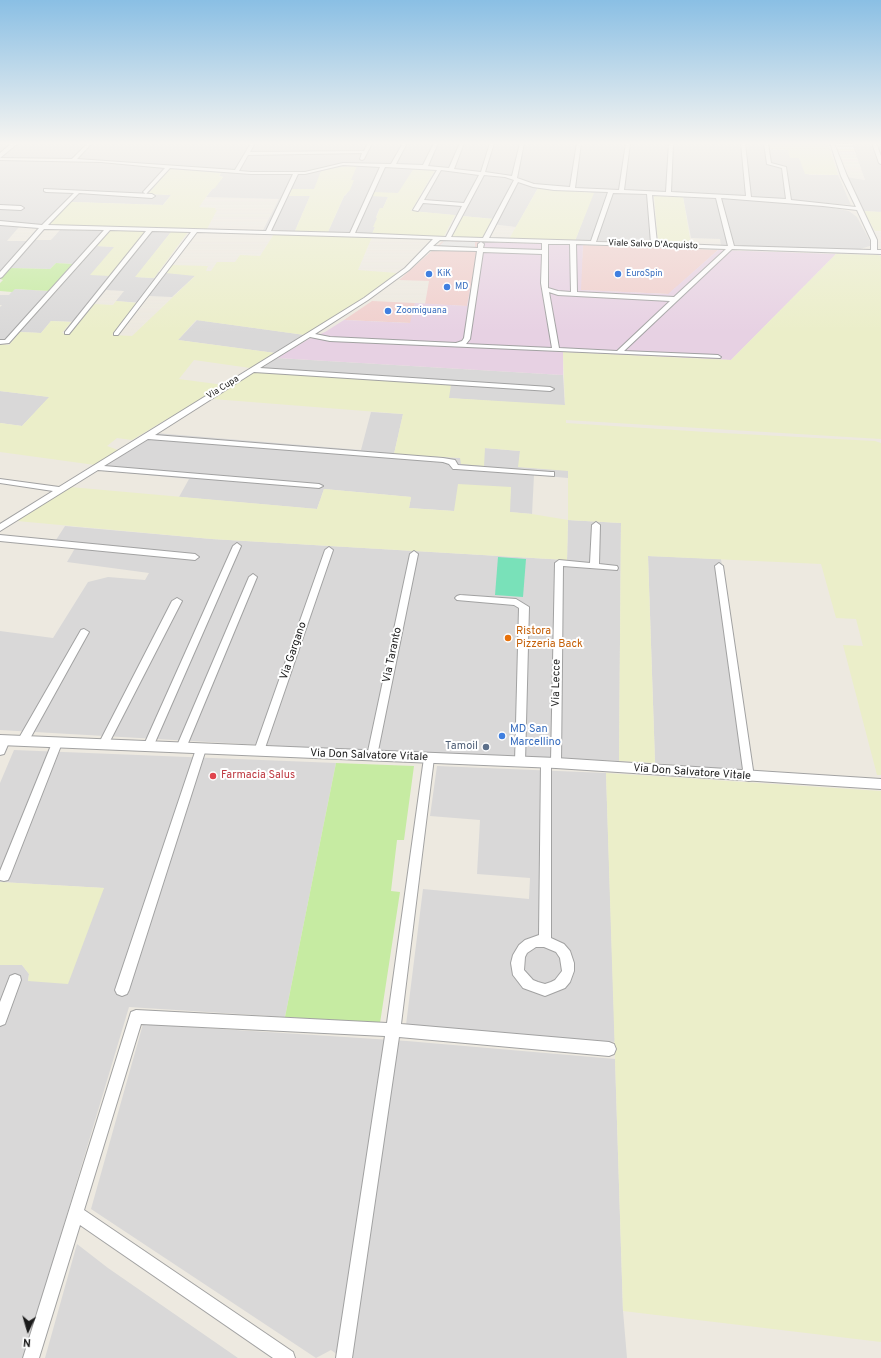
<!DOCTYPE html>
<style>
body{margin:0}
#map{position:relative;width:881px;height:1358px;overflow:hidden;background:#ede9e0;font-family:Overpass,sans-serif}
canvas{display:block}
.north{position:absolute;left:8px;top:1310px;width:40px;height:40px;-webkit-text-stroke:3px #fff;paint-order:stroke;rotate:185deg;font-size:11px;font-weight:700;line-height:16px;text-align:center;color:#1b1b1b}
.north::after{content:'';display:block;margin:auto;width:14px;height:18px;background:#1b1b1b;clip-path:polygon(50% 0,100% 100%,50% 72%,0 100%)}
</style>
<div id="map">
<canvas width="881" height="1358"></canvas>
<div class="north">N</div>
</div>
<script>
const ctx = document.querySelector('canvas').getContext('2d');
ctx.lineJoin = 'round';
function paint(path, color) { ctx.fillStyle = color; ctx.fill(path, 'evenodd'); }
const poly = rows => new Path2D(rows.map(r => 'M' + r).join(''));
function strokePath(path, color, width, dash) { ctx.strokeStyle = color; ctx.lineWidth = width; ctx.lineCap = dash ? 'butt' : 'round'; ctx.setLineDash(dash || []); ctx.stroke(path); }
function write(font, color, halo, rows, align = 'center') {
  ctx.font = font + ' Overpass,sans-serif'; ctx.lineWidth = 4; ctx.setLineDash([]); ctx.textBaseline = 'middle'; ctx.strokeStyle = halo; ctx.fillStyle = color; for (const [text, x, y, turn = 0] of rows) {
    ctx.save(); ctx.translate(x, y); ctx.rotate((+turn || 0) * Math.PI / 180); ctx.textAlign = isNaN(turn) ? turn : align; if (halo) ctx.strokeText(text, 0, 0); ctx.fillText(text, 0, 0); ctx.restore();
  }
}
const residential = poly([
 [0,143,670,143,666,193,653,192,658,243,575,241,593,193,538,188,516,227,491,224,493,219,411,211,435,170,398,193,388,197,383,208,380,208,376,217,378,218,375,227,372,234,328,232,344,196,346,195,353,180,350,180,356,166,314,189,292,189,289,196,310,196,295,231,263,230,279,199,206,197,223,177,219,176,221,173,149,194,171,195,163,205,71,202,48,225,0,221],
 [673,143,768,143,769,149,788,150,799,158,809,175,838,175,851,205,740,196,669,193],
 [852,143,881,143,881,212,863,211,847,177,865,180],
 [683,197,749,200,823,206,849,211,857,217,871,243,870,246,857,250,721,246,720,239,691,238],
 [0,225,19,227,7,241,28,241,0,272],
 [60,230,104,231,73,264,56,263,50,269,10,268,33,240,51,240],
 [146,231,171,232,136,277,154,278,158,272,196,275,172,297,149,296,143,303,116,301,124,291,106,290,78,322,51,321,41,333,20,332,97,246,114,247],
 [14,289,50,291,4,340,0,340,0,307,2,305,0,305,0,295,9,295],
 [197,320,305,335,275,353,178,340],
 [277,358,563,375,565,406,448,398,451,380,262,368],
 [0,391,50,397,22,426,0,423],
 [371,412,403,414,394,454,460,458,484,465,484,448,520,451,519,467,568,470,568,478,534,475,532,514,509,512,511,487,454,511,409,508,411,497,324,489,317,509,179,497,189,479,95,470,155,433,361,450],
 [568,520,621,523,619,761,313,748,0,730,0,631,53,638,88,582,108,577,145,580,149,573,67,562,78,543,56,540,65,526,212,539,567,560],
 [648,556,721,559,752,771,655,763],
 [14,750,336,763,285,1017,129,1007,24,1358,0,1358,0,965,22,965,29,974,28,981,104,888,0,882,0,783],
 [437,766,606,773,615,1042,406,1025,423,889,529,899,530,878,477,874,480,820,430,816],
 [143,1024,407,1041,615,1059,623,1311,627,1358,342,1358,331,1350,316,1358,91,1209],
 [77,1244,108,1268,238,1358,45,1358]
]);
const commercial = poly([
 [443,241,479,242,467,306,425,304,429,281,399,280],
 [583,245,718,250,669,294,580,290],
 [372,301,415,303,411,323,344,320]
]);
const industrial = poly([
 [479,242,583,245,581,290,668,294,718,250,836,254,731,360,563,352,563,375,277,358,307,340,325,332,344,320,410,323,415,303,467,306]
]);
const farmland = poly([
 [768,143,828,143,838,175,805,174,799,158,790,158,788,150,769,149],
 [357,166,351,180,354,180,350,190,344,196,328,232,295,231,310,196,289,196,292,189,314,189,321,171,341,167],
 [414,168,435,170,411,211,455,215,443,238,372,234,375,227,373,227,377,218,376,218,380,208,383,208,388,197,371,196,373,192,398,193],
 [170,169,221,173,219,176,223,177,215,188,212,189,199,207,216,208,215,210,217,210,207,229,48,225,71,202,163,205,171,195,148,194],
 [538,188,594,193,575,241,509,239],
 [654,196,683,197,691,244,658,243],
 [863,211,881,212,881,231,875,231],
 [462,216,494,219,483,238,451,238],
 [110,231,146,231,110,276,90,275,114,247,97,246],
 [171,232,188,232,154,278,135,277],
 [274,234,372,237,358,270,397,273,358,302,305,335,196,320,178,340,275,353,250,368,194,360,179,379,224,385,132,440,117,438,107,446,118,450,95,465,0,452,0,423,22,426,49,397,0,391,0,344,9,345,20,332,41,333,51,321,71,322,62,333,68,334,94,304,113,305,116,301,137,303,112,335,132,336,195,276,166,273,171,265,208,266,206,271,211,271,217,262,235,262,240,255,260,256],
 [836,254,877,255,881,256,881,439,566,420,566,423,722,433,875,441,881,443,881,775,877,775,843,645,863,646,856,619,836,618,821,564,648,556,655,763,619,761,621,523,568,520,567,560,212,539,17,521,70,487,317,509,324,489,411,497,409,508,454,511,458,484,511,487,510,512,532,514,568,520,568,471,518,467,520,451,485,448,484,466,461,464,460,458,394,454,403,414,213,399,254,372,451,385,449,398,565,405,563,352,731,360],
 [606,773,881,791,881,1342,623,1311],
 [0,882,104,888,68,984,28,981,29,974,22,965,0,965]
]);
const grass = poly([
 [56,263,73,264,50,291,15,289,12,292,0,291,0,283,3,280,0,279,10,268,50,269],
 [336,763,414,766,404,840,397,840,391,891,400,892,380,1023,285,1017]
]);
const pitch = poly([
 [498,557,526,559,523,597,495,595]
]);
const parking = poly([
 [444,241,475,242,475,247,473,248,439,246]
]);
const minor = poly([
 [88,143,92,143,77,159,235,170,251,143,255,143,250,152,364,151,368,143,372,143,364,159,362,160,360,159,362,153,248,155,239,171,251,172,305,172,343,163,391,164,403,143,407,143,396,164,423,165,434,143,438,143,428,166,449,168,460,143,464,143,454,169,481,172,490,143,494,143,485,172,512,176,520,143,524,143,517,178,534,184,570,187,577,143,581,143,575,188,619,190,626,143,630,143,624,190,666,192,669,143,673,143,671,192,746,196,741,143,745,143,751,197,786,199,782,168,767,164,764,143,768,143,771,163,786,167,791,200,856,207,841,176,830,143,834,143,847,176,877,240,877,250,881,250,881,254,732,249,624,351,718,355,721,357,720,358,330,341,310,337,260,368,550,387,554,389,550,391,254,372,155,435,443,458,455,460,458,465,551,472,554,472,554,476,456,469,453,469,449,464,443,462,148,439,104,466,319,484,323,486,319,488,98,470,0,531,0,524,53,491,0,483,0,479,59,487,364,298,405,268,433,239,197,232,118,335,114,335,114,333,191,232,152,231,69,334,65,334,65,332,146,231,110,230,9,343,0,344,0,340,5,340,104,230,44,229,2,277,0,278,0,272,39,228,0,225,0,221,42,225,74,193,46,192,44,191,44,189,152,194,155,196,152,198,79,193,48,225,266,231,293,174,251,174,170,168,146,194,143,192,144,191,165,168,101,162,0,160,0,158,72,159,88,143],
 [343,165,380,167,350,233,271,231,298,174,305,174,343,165],
 [385,167,437,170,413,210,418,211,423,203,462,206,446,237,355,233,385,167],
 [441,170,479,175,464,203,424,200,441,170],
 [484,175,505,177,514,180,483,238,451,237,484,175],
 [518,182,533,187,554,190,608,192,591,241,489,238,518,182],
 [613,193,647,194,651,243,596,242,613,193],
 [652,195,716,198,728,246,657,243,652,195],
 [721,198,823,206,857,210,871,240,871,250,734,246,721,198],
 [440,240,542,243,542,250,483,248,484,244,481,242,478,244,478,248,433,246,440,240],
 [548,244,570,244,571,292,558,291,548,288,548,244],
 [576,244,726,249,674,297,577,292,576,244],
 [430,250,477,251,464,338,462,341,456,343,330,337,315,334,368,300,409,270,430,250],
 [483,252,542,254,541,283,552,348,466,344,470,339,483,252],
 [549,292,558,295,670,301,617,351,559,348,549,292],
 [872,143,876,143,881,156,881,164,879,163,872,143],
 [0,205,21,206,24,208,21,210,0,209,0,205],
 [596,522,600,525,599,564,617,566,618,568,617,570,563,566,561,763,560,766,556,767,551,765,551,938,564,944,570,951,574,963,574,971,570,982,565,988,545,996,523,988,513,975,511,963,513,955,519,945,525,940,539,935,541,763,542,760,546,759,551,761,555,563,559,560,590,563,592,525,596,522],
 [536,947,544,947,556,952,560,958,562,971,555,980,551,982,545,984,538,982,533,980,524,970,525,957,527,953,536,947],
 [0,535,195,554,199,557,195,560,0,541,0,535],
 [237,543,241,546,153,747,152,750,148,751,144,750,143,747,233,546,237,543],
 [329,547,333,550,264,751,263,754,259,755,255,754,254,751,325,550,329,547],
 [414,551,418,554,377,756,376,759,372,760,368,759,367,756,410,554,414,551],
 [719,563,723,566,754,777,753,780,749,781,745,780,744,777,715,566,719,563],
 [253,574,257,577,186,748,185,751,181,752,177,751,176,748,249,577,253,574],
 [460,595,516,599,529,607,525,762,524,765,520,766,516,765,515,762,519,608,514,605,457,600,455,598,457,596,460,595],
 [177,598,182,601,108,745,107,748,103,749,99,748,98,745,172,601,177,598],
 [84,629,89,632,27,744,23,745,19,744,18,741,19,738,81,630,84,629],
 [5,736,9,737,10,740,4,754,0,755,0,739,5,736],
 [57,739,61,740,62,743,10,876,8,880,4,881,0,880,0,871,52,743,53,740,57,739],
 [201,745,205,746,206,749,129,990,127,994,122,996,117,994,115,990,196,749,197,746,201,745],
 [429,754,433,755,434,758,401,1024,609,1042,614,1044,616,1049,614,1054,609,1056,399,1037,352,1358,336,1358,385,1036,141,1024,84,1210,293,1352,295,1358,273,1358,80,1225,39,1358,23,1358,131,1012,136,1010,387,1023,424,758,425,755,429,754],
 [15,974,20,976,21,980,5,1024,0,1026,0,1002,10,976,15,974]
]);
const tertiary = poly([
 [12,143,18,143,0,158,0,153,12,143],
 [0,735,556,758,881,779,881,789,556,768,0,745,0,735]
]);
const markers = [
 [429,274,4,"#3f7fe0"],
 [618,274,4,"#3f7fe0"],
 [447,287,4,"#3f7fe0"],
 [388,311,4,"#3f7fe0"],
 [508,638,4,"#e8710a"],
 [502,736,4,"#3f7fe0"],
 [486,747,4,"#5c6f8a"],
 [213,776,4,"#e0444e"]
];
const farStreetnames = [
 ["Viale Salvo D'Acquisto",653,245,2],
 ["Via Cupa",223,388,-32]
];
const farShopnames = [
 ["KiK",437,274],
 ["EuroSpin",626,274],
 ["MD",455,287],
 ["Zoomiguana",396,311]
];
const foodNames = [
 ["Ristora",516,632],
 ["Pizzeria Back",516,645]
];
const streetNames = [
 ["Via Gargano",294,651,-71],
 ["Via Taranto",393,655,-78],
 ["Via Lecce",557,683,-89],
 ["Via Don Salvatore Vitale",369,756,2],
 ["Via Don Salvatore Vitale",692,773,4]
];
const shopNames = [
 ["MD San",510,730],
 ["Marcellino",510,743]
];
const serviceNames = [
 ["Tamoil",478,747]
];
const healthNames = [
 ["Farmacia Salus",221,776]
];
paint(residential, '#d9d8d8');
paint(commercial, '#f0cfcd');
paint(industrial, '#e7d1e3');
paint(farmland, '#ebeec9');
paint(grass, '#c6eba2');
paint(pitch, '#79e1b9');
paint(parking, '#e3e3e3');
strokePath(minor, '#a2a2a2', 2);
strokePath(tertiary, '#a2a2a2', 2);
paint(minor, '#fff');
paint(tertiary, '#fff');
const sky = ctx.createLinearGradient(0, 0, 0, 333);
sky.addColorStop(0, '#8abfe4');
sky.addColorStop(0.43, '#f7f5f1');
sky.addColorStop(1, '#f7f5f100');
ctx.fillStyle = sky;
ctx.fillRect(0, 0, 881, 333);
for (const [x, y, r, color] of markers) { const dot = new Path2D(); dot.arc(x, y, r, 0, 2 * Math.PI); ctx.fillStyle = color; ctx.fill(dot); strokePath(dot, '#fff', 1.5); }
write('9px', '#1b1b1b', '#fff', farStreetnames);
write('9px', '#366cbe', '#fff', farShopnames, 'left');
write('11px', '#c56008', '#fff', foodNames, 'left');
write('11px', '#1b1b1b', '#fff', streetNames);
write('11px', '#366cbe', '#fff', shopNames, 'left');
write('11px', '#4e5e75', '#fff', serviceNames, 'right');
write('11px', '#be3a42', '#fff', healthNames, 'left');
</script>
